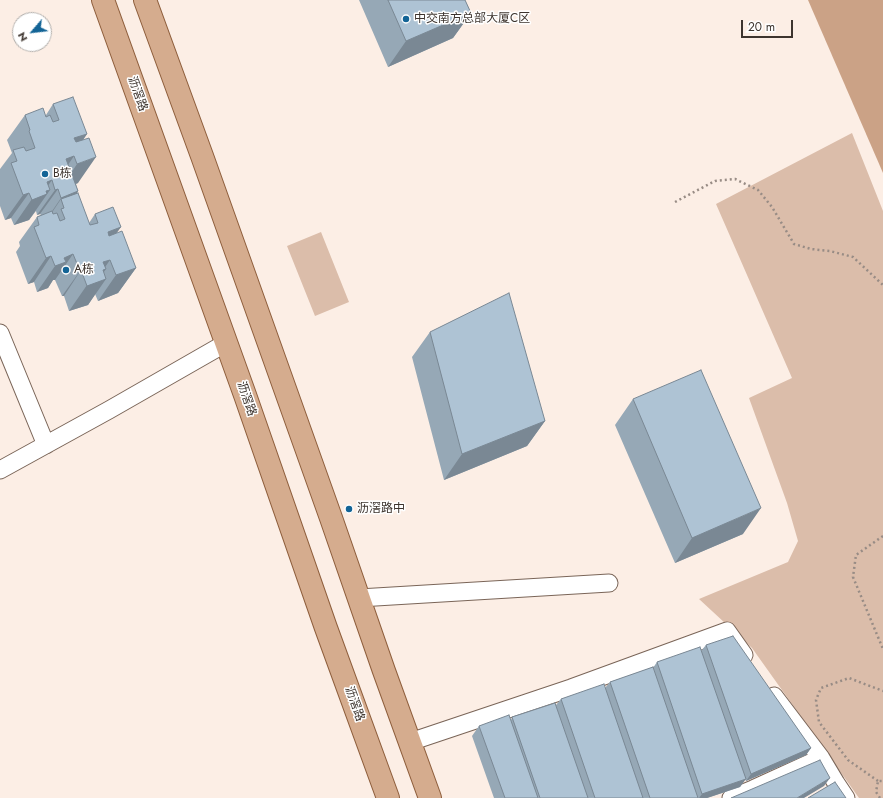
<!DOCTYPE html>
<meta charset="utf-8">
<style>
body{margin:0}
#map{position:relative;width:883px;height:798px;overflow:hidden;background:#fceee5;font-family:Jost,sans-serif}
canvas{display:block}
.north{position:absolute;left:12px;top:12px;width:40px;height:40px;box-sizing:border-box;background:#fff;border:1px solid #b1aeab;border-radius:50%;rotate:242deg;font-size:11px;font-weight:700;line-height:16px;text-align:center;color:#3d342e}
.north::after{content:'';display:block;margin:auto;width:14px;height:18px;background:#136496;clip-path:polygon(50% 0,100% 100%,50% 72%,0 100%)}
.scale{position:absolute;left:741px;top:20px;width:52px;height:18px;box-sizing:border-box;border:2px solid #3d342e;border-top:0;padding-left:5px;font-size:12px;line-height:14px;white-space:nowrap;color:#3d342e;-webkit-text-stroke:3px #fff;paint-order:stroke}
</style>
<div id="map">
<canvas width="883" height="798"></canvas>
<div class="north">N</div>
<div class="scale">20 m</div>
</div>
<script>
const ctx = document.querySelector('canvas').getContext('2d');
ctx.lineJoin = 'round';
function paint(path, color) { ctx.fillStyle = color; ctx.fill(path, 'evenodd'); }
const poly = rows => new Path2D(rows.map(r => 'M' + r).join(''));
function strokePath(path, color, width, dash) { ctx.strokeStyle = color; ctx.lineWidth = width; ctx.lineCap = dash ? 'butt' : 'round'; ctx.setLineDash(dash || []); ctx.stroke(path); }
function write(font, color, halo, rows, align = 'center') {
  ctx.font = font + ' Jost,"Noto Sans SC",sans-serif'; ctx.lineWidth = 3; ctx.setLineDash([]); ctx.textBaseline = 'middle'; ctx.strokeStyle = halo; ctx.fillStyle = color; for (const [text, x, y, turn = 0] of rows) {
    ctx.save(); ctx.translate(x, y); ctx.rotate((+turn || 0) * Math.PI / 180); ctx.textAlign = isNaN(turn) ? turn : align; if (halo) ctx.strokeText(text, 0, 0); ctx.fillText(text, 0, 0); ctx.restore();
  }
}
const green = poly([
 [852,133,883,211,883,798,859,798,752,648,699,599,788,562,798,541,787,503,749,398,792,378,716,204],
 [321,232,349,302,315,316,287,246]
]);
const water = poly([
 [808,0,883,0,883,173]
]);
const path = poly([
 [675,202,715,181,735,179,758,190,772,207,794,244,811,249,830,251,853,257,883,285],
 [883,536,856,555,853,577,883,649],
 [878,781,848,760,819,722,816,700,821,688,849,678,883,691],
 [880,798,876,792,878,781,883,781]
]);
const minor = poly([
 [0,333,46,445],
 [0,470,109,410,226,343],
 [359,598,609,583],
 [774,696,821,758],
 [410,742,571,688,727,631,744,655],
 [731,798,753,789,821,758,836,783,846,798]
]);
const major = poly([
 [103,0,245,395,326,628,388,798],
 [145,0,202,156,331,518,384,671,430,798]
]);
const wall = poly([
 [359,0,465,0,471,13,453,38,388,67],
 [53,104,87,134,83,140,78,183,76,184,78,191,77,193,89,223,95,214,121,227,116,233,136,268,118,293,98,301,95,294,88,305,69,311,64,296,62,296,55,280,53,280,48,288,37,292,34,282,28,284,16,252,20,246,19,242,37,217,41,215,40,214,37,215,36,211,29,220,14,225,11,218,5,220,0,206,0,169,12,153,7,140,25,115,46,115],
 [430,332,545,421,527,446,444,480,412,357],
 [633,399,743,534,675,563,615,425],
 [706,645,811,748,806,755,746,781,745,779,740,787,707,798,494,798,472,736,479,726,511,720,512,717,556,705,561,699,605,688,610,682,653,668,657,662,701,651]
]);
const shadedWall = poly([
 [471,13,453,38,388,67,406,41],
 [87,134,71,157,74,156,57,181,52,180,40,197,46,191,50,190,29,220,14,225,74,138],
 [96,157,78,183,60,190,77,164],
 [58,189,40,214,37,215,55,190],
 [78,191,63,214,64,208,61,199,45,223,44,223,61,198],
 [29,193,11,218,5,220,23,195],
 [121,227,103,252,108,232],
 [73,254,55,280,53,280,48,288,37,292,55,266,64,258],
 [51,256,34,282,28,284,46,258],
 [110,260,103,270,106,269,97,282,106,279,88,305,69,311,103,262],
 [136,268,118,293,98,301,116,275],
 [81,270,64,296,62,296,80,271],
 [545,421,527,446,444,480,462,454],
 [761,508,743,534,675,563,692,538],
 [811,748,806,755,746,781,751,774],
 [830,778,824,786,804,798,797,798],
 [746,779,740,787,707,798,699,798,702,794]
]);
const building = poly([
 [388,0,465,0,471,13,406,41,388,0],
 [73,97,87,134,74,138,76,142,89,138,96,157,77,164,74,156,66,159,78,191,61,198,58,189,55,190,52,180,47,182,50,190,46,191,47,194,32,200,29,193,23,195,11,163,17,161,13,150,24,147,26,151,35,148,29,131,30,130,25,115,43,108,46,117,50,115,53,122,59,120,53,104,73,97],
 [78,193,90,225,98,223,95,214,113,207,121,227,108,232,109,236,122,231,136,268,116,275,110,260,103,262,106,269,103,270,106,279,87,286,81,270,80,271,73,254,64,258,66,262,55,266,51,256,46,258,34,227,39,225,37,217,52,211,53,214,57,213,60,221,65,219,61,209,64,208,61,199,78,193],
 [509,293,545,421,462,454,430,332,509,293],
 [701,370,761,508,692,538,633,399,701,370],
 [733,636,811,748,751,774,706,645,733,636],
 [700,647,746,779,702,794,657,662,700,647],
 [653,667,698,798,650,798,610,682,653,667],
 [604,684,643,798,595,798,561,699,604,684],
 [555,703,588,798,540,798,512,717,555,703],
 [509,715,538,798,505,798,479,726,509,715],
 [820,760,830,778,797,798,731,798,820,760],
 [835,782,846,798,808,798,835,782]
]);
const markers = [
 [406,19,4,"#136496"],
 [45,174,4,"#136496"],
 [66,270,4,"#136496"],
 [349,509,4,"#136496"]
];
const poiNames = [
 ["中交南方总部大厦C区",414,19],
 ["B栋",53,174],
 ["A栋",74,270],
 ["沥滘路中",357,509]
];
const streetNames = [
 ["沥滘路",137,94,70],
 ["沥滘路",246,399,71],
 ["沥滘路",354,704,70]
];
paint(green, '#dbbdaa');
paint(water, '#cba286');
strokePath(minor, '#7a6558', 19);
strokePath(major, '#8e5e3c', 24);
strokePath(path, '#988c85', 2.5, [2, 3]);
strokePath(minor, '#fff', 17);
strokePath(major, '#d5ac8e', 22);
paint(wall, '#96a8b6');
paint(shadedWall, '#7a8894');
paint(building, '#aec3d4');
strokePath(building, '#7a8894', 1);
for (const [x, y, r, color] of markers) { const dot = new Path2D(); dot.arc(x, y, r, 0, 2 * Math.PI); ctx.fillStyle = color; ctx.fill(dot); strokePath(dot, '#fff', 1.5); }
write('12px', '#3d342e', '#fff', poiNames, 'left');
write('12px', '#3d342e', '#fff', streetNames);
</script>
